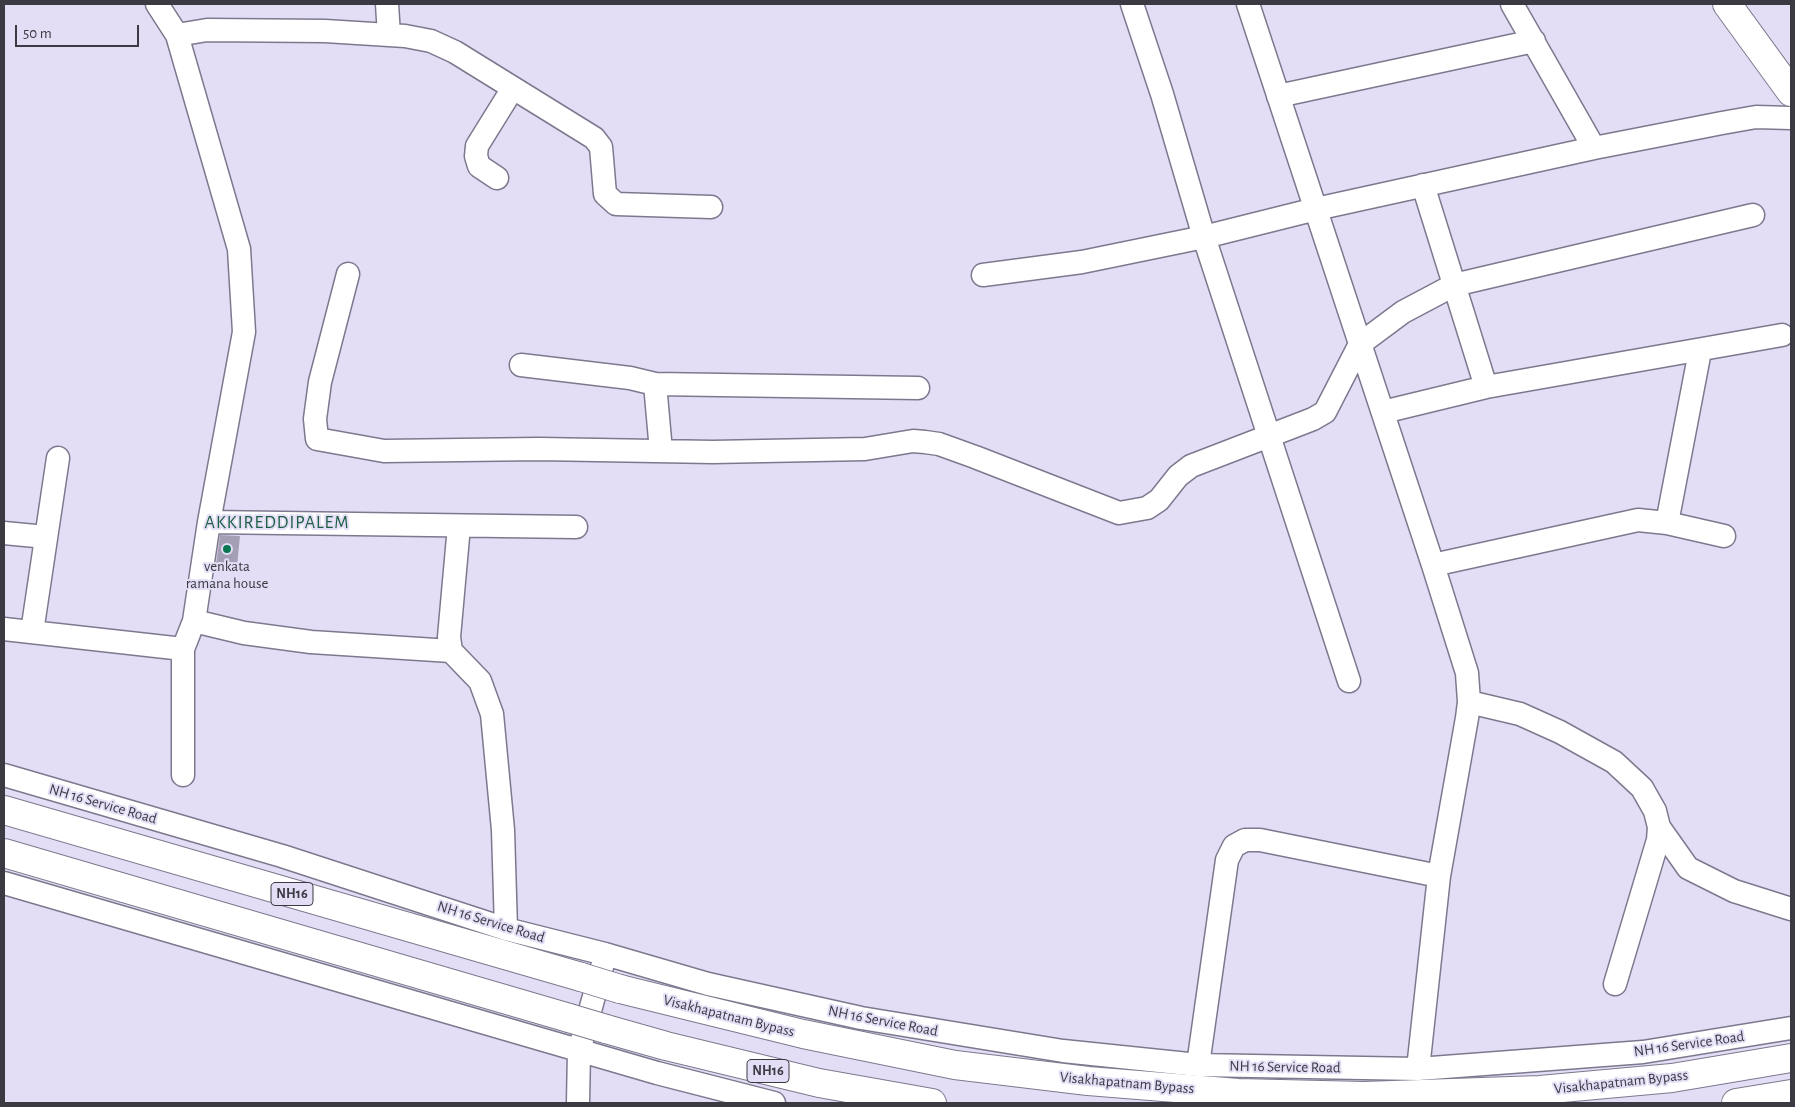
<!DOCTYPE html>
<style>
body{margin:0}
#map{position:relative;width:1795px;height:1107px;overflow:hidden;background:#e3def6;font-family:"Alegreya Sans",sans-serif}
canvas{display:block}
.frame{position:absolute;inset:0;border:5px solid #3b3942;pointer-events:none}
.scale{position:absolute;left:15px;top:25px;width:124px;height:22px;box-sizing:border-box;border:2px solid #3b3942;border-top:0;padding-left:6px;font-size:15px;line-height:18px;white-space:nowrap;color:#3b3942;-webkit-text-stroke:4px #e3def6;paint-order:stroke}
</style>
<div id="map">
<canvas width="1795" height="1107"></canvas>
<div class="frame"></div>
<div class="scale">50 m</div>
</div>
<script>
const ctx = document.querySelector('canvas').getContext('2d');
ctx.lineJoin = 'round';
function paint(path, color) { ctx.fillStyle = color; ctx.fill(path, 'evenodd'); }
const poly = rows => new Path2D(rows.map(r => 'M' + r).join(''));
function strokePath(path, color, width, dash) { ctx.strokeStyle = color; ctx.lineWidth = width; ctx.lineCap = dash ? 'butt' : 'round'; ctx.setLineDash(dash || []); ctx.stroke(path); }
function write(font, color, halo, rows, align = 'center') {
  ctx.font = font + ' "Alegreya Sans",sans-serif'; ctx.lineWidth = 4; ctx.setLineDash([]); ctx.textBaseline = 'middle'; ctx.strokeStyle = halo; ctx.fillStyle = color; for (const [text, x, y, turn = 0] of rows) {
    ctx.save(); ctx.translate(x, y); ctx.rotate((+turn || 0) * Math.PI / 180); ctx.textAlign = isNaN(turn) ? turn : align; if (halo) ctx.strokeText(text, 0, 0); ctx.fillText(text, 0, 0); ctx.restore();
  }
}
const building = poly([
 [220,535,240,536,237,566,216,564]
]);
const minor = poly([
 [157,4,177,35,239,249,244,332,209,522,194,621,183,649,183,775],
 [387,4,389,35],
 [1132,4,1162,94,1204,237,1349,681],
 [1248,4,1433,565,1467,673,1469,702,1467,718,1439,876,1418,1069],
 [1512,4,1594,148],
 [177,35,207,30,325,31,405,36,431,41,455,52,594,138,601,147,605,194,616,204,711,207],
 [1278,96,1534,41],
 [497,178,479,166,476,156,477,146,513,88],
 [1423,185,1486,387],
 [348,274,320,382,315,419,317,439,384,451,539,449,713,452,865,449,913,441,925,442,939,444,975,457,1119,513,1147,508,1159,500,1178,476,1191,466,1313,419,1325,412,1360,344,1403,312,1454,285,1753,215],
 [983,275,1082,262,1204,237,1316,209,1594,148,1722,123,1756,117,1791,118],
 [521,365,630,378,655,384,918,388],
 [655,384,661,451],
 [1383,412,1486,387,1782,335],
 [209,522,576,527],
 [1667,523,1700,351],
 [459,526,449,637,451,651,480,681,492,714,503,830,506,929],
 [4,533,46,537],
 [1433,565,1638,520,1667,523,1724,536],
 [194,621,244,633,311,642,451,651],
 [4,629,183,649],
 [32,632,58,458],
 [1469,702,1520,714,1560,732,1614,762,1642,788,1655,811,1659,827,1658,840,1615,984],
 [4,775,282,856,506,929,605,954,708,984,861,1018,1063,1051,1198,1065,1418,1069,1643,1052,1791,1028],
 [1659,827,1688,868,1734,891,1791,909],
 [4,883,657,1073,774,1103],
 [1198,1065,1227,860,1234,846,1245,840,1260,840,1439,876],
 [578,1103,579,1051,602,967]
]);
const major = poly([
 [1727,4,1791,92]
]);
const highway = poly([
 [4,810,581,977],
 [4,853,569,1018],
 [620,989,803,1034,955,1065,1088,1081,1238,1093,1364,1096,1540,1090,1672,1078,1791,1058],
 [606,1029,666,1046,819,1083,932,1103],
 [1736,1103,1791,1094]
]);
const highwayBridge = poly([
 [581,977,620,989],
 [569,1018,606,1029]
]);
const markers = [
 [227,549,5,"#077650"]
];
const shields = [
 [292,894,42],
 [768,1071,42]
];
const shieldNames = [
 ["NH16",292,894],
 ["NH16",768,1071]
];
const poiNames = [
 ["venkata",227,566],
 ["ramana house",227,583]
];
const streetNames = [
 ["NH 16 Service Road",103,804,16],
 ["NH 16 Service Road",491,922,17],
 ["Visakhapatnam Bypass",729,1016,14],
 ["NH 16 Service Road",883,1021,11],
 ["NH 16 Service Road",1689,1044,-8],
 ["NH 16 Service Road",1285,1067,1],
 ["Visakhapatnam Bypass",1621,1082,-6],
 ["Visakhapatnam Bypass",1127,1083,5]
];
const quarterNames = [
 ["AKKIREDDIPALEM",277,523]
];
paint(building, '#a49fb5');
strokePath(minor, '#7e788e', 25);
strokePath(major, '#7e788e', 30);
strokePath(highway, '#7e788e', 30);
strokePath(minor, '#fff', 22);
strokePath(major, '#fff', 28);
strokePath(highway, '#fff', 28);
strokePath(highwayBridge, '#7e788e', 30, []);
strokePath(highwayBridge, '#fff', 28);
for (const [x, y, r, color] of markers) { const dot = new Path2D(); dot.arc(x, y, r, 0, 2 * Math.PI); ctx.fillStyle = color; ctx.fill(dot); strokePath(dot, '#e3def6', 2); }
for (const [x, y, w] of shields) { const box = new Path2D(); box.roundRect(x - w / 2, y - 11.5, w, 23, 4); ctx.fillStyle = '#e3def6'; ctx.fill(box); strokePath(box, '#3b3942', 1); }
write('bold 14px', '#3b3942', null, shieldNames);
write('15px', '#3b3942', '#e3def6', poiNames);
write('15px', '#3b3942', '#e3def6', streetNames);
ctx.letterSpacing = '1px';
write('18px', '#1d5e43', '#e3def6', quarterNames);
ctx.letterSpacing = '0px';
</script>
